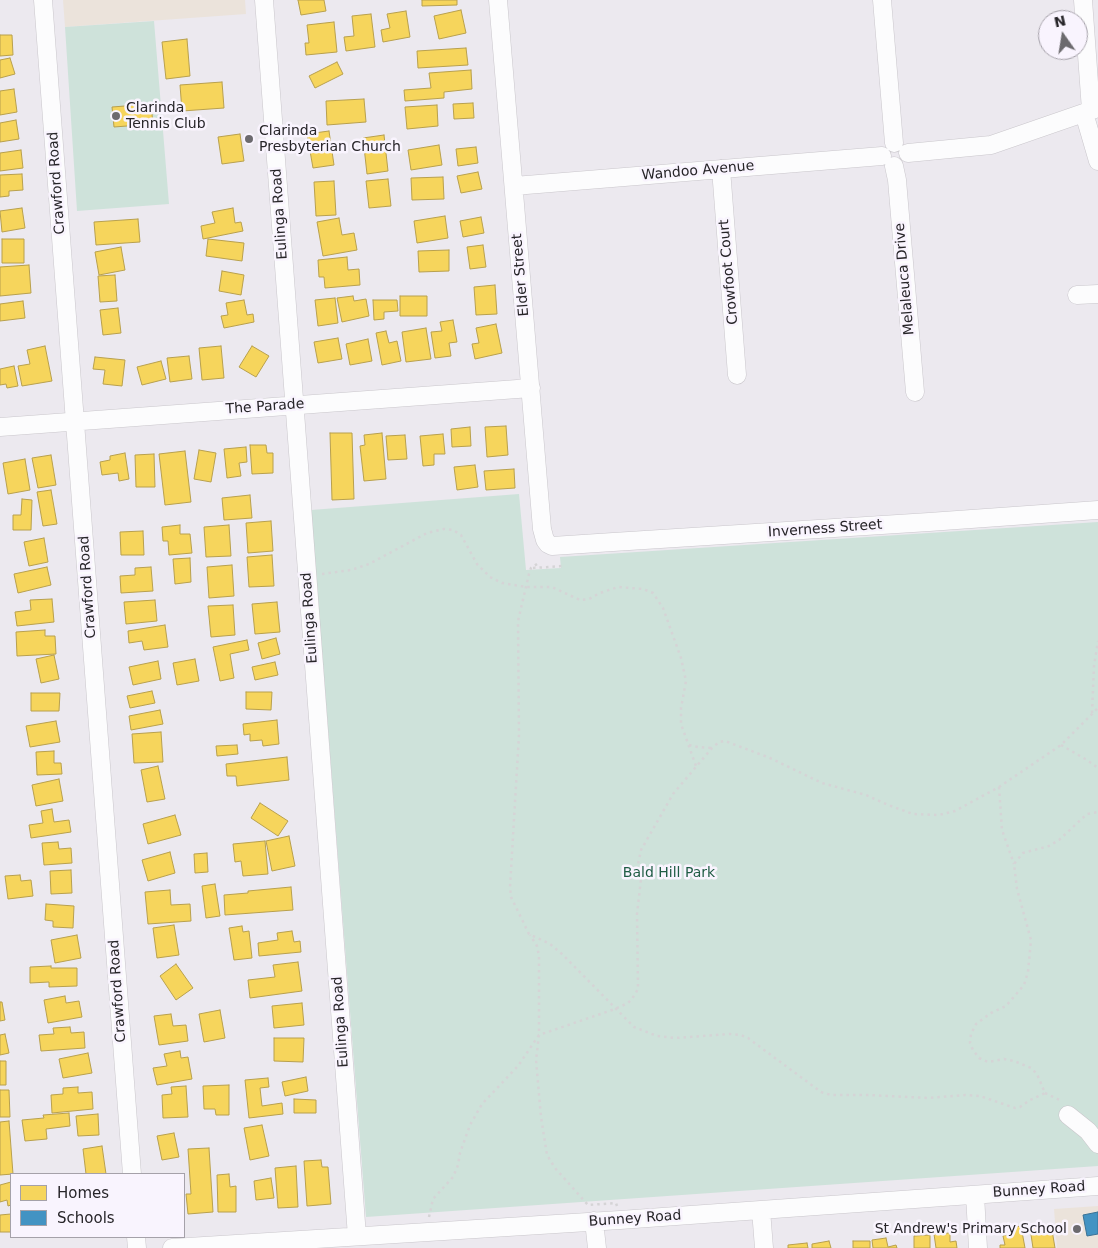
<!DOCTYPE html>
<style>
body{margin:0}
#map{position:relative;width:1098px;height:1248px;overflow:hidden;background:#ece9ef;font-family:"DejaVu Sans",sans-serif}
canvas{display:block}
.legend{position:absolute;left:10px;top:1173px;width:175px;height:65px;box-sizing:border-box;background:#f9f4fe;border:1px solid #a5a1a9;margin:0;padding:6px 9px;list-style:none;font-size:15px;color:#272529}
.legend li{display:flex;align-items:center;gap:10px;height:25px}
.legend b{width:25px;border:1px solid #a5a1a9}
.north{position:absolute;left:1038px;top:10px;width:50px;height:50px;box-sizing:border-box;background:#f9f4fe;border:1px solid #a5a1a9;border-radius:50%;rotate:347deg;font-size:14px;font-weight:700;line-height:20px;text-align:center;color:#272529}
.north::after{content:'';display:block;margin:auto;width:18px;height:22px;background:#6c6a6e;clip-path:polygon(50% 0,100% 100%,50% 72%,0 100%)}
</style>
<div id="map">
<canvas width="1098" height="1248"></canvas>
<ul class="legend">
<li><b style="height:14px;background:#f6d55c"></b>Homes</li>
<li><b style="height:14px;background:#4393c3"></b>Schools</li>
</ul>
<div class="north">N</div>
</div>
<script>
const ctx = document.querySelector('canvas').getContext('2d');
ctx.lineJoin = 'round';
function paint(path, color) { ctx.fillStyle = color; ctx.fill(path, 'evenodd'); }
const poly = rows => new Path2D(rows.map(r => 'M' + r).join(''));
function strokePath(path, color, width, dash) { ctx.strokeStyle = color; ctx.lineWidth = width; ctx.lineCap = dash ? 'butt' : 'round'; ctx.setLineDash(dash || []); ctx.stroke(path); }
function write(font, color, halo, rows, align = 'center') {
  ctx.font = font + ' "DejaVu Sans",sans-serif'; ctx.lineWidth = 5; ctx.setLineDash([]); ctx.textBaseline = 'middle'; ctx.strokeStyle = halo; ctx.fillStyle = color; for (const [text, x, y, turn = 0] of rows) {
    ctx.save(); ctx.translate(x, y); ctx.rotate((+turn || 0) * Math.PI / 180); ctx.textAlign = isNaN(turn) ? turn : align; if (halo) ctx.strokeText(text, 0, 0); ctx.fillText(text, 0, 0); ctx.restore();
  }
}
const education = poly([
 [63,0,245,0,246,14,65,27],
 [1098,1206,1098,1248,1057,1248,1054,1209]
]);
const green = poly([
 [154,21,169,204,77,211,65,27],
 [519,494,526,570,561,568,560,557,1098,522,1098,1166,366,1217,311,510]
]);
const homes = poly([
 [298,0,324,0,326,11,301,15,298,0],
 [422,0,457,0,457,5,422,6,422,0],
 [461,10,466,33,439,39,434,16,461,10],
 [406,11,410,37,383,42,381,30,390,28,387,14,406,11],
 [371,14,375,47,346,51,344,37,354,36,352,16,371,14],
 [334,22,337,52,306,55,305,43,309,43,307,25,334,22],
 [0,35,12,35,13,55,0,56,0,35],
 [187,39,190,76,166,79,162,42,187,39],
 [466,48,468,65,418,68,417,51,466,48],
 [10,58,15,74,0,78,0,60,10,58],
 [337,62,343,74,315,88,309,76,337,62],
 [471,70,472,89,444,92,444,98,405,101,404,90,431,88,429,73,471,70],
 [222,82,224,108,182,111,180,85,222,82],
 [14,89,17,112,0,115,0,91,14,89],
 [364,99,366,122,327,125,326,101,364,99],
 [473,103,474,118,454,119,453,104,473,103],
 [151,104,153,124,114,127,112,107,151,104],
 [437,105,438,126,407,129,405,107,437,105],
 [16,120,19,139,0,142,0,123,16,120],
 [329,131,334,165,313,168,307,134,329,131],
 [240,134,244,161,222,164,218,137,240,134],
 [384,135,388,171,367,174,363,138,384,135],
 [439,145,442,165,411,170,408,150,439,145],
 [476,147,478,163,458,166,456,149,476,147],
 [21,150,23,168,0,171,0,153,21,150],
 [478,172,482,189,461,193,457,176,478,172],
 [22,174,23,190,9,191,9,196,0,197,0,175,22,174],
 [443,177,444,199,412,200,411,178,443,177],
 [388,179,391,206,369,208,366,181,388,179],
 [334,181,336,215,316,216,314,182,334,181],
 [22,208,25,228,2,232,0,211,22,208],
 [233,208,235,223,241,222,243,231,203,239,201,226,215,223,212,212,233,208],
 [445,216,448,238,417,243,414,221,445,216],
 [481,217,484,233,463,237,460,221,481,217],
 [339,218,342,235,354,233,357,250,323,256,317,222,339,218],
 [138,219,140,242,96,245,94,222,138,219],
 [2,239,24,239,24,263,2,263,2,239],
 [208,239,244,243,242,261,206,256,208,239],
 [483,245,486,267,470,269,467,247,483,245],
 [121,247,125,270,99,275,95,252,121,247],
 [449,250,449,271,419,272,418,251,449,250],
 [347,257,348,270,359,269,360,285,325,288,324,277,319,277,318,260,347,257],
 [29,265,31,293,0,296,0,267,29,265],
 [222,271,244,275,241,295,219,291,222,271],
 [115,275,117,301,100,302,98,276,115,275],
 [495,285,497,314,476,315,474,287,495,285],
 [353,296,354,301,366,299,369,316,342,322,337,298,353,296],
 [400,296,427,296,427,316,400,316,400,296],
 [335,298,338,323,318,326,315,300,335,298],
 [244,300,247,315,253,314,254,322,224,328,221,316,228,315,226,303,244,300],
 [373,300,397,300,398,311,384,312,384,319,374,320,373,300],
 [23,301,25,318,0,321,0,304,23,301],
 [118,308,121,333,103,335,100,310,118,308],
 [453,320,457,342,449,343,451,356,435,358,431,332,442,331,440,322,453,320],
 [496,324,502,353,475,359,472,344,479,343,476,328,496,324],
 [426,328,431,359,406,362,402,332,426,328],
 [386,331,389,343,397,341,401,361,382,365,376,333,386,331],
 [338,338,342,359,318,363,314,342,338,338],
 [368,339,372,361,350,365,346,344,368,339],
 [45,346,52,381,22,386,18,366,30,364,27,350,45,346],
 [221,346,224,378,202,380,199,348,221,346],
 [252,346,269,356,256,377,239,367,252,346],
 [189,356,192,379,170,382,167,358,189,356],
 [95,357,125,360,122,386,103,384,105,370,93,369,95,357],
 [161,361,166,379,142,385,137,367,161,361],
 [14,366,18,386,7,388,6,384,0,385,0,369,14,366],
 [506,426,508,455,487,457,485,427,506,426],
 [470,427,471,446,452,447,451,429,470,427],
 [330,433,352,433,354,499,332,500,330,433],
 [382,433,386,479,364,481,360,446,365,445,364,435,382,433],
 [443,434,445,454,434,454,434,465,423,466,420,436,443,434],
 [405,435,407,459,388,460,386,436,405,435],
 [250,445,266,445,267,453,273,453,273,473,252,474,250,445],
 [246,447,247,462,239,463,241,476,227,478,224,449,246,447],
 [199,450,216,453,211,482,194,479,199,450],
 [185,451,191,502,165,505,159,454,185,451],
 [125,453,129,479,119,481,118,473,102,475,100,462,110,460,110,456,125,453],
 [154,454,155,487,136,487,135,455,154,454],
 [51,455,56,485,38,488,32,458,51,455],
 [25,459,30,490,8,494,3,463,25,459],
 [475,465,478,487,457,490,454,467,475,465],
 [514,469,515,488,486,490,484,471,514,469],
 [51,490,57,524,43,526,37,492,51,490],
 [250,495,252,518,224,520,222,498,250,495],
 [22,499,32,500,31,530,13,530,13,515,21,515,22,499],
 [271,521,273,551,248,553,246,523,271,521],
 [180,525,180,534,190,534,192,553,169,555,168,541,163,541,162,527,180,525],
 [229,525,231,556,206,557,204,527,229,525],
 [143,531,144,555,121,555,120,532,143,531],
 [44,538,48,562,29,566,24,542,44,538],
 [272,555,274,586,249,587,247,557,272,555],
 [190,558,191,582,175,584,173,559,190,558],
 [232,565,234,596,209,598,207,567,232,565],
 [47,567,51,585,18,593,14,574,47,567],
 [151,567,153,591,121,593,120,576,135,575,135,568,151,567],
 [52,599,54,622,17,626,15,612,31,610,30,600,52,599],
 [155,600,157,621,126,624,124,602,155,600],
 [277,602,280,632,255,634,252,604,277,602],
 [233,605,235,635,211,637,208,606,233,605],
 [165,625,168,647,144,650,142,641,129,643,128,631,165,625],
 [45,630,45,636,55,636,56,654,17,656,16,632,45,630],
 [276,638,280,654,262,659,258,643,276,638],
 [247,640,249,650,230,654,234,678,220,681,213,647,247,640],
 [54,655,59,679,41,683,36,659,54,655],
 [195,659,199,681,177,685,173,663,195,659],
 [158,661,161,679,133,685,129,667,158,661],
 [275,662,278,675,255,680,252,667,275,662],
 [152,691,155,703,130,708,127,696,152,691],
 [246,692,272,692,271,710,246,709,246,692],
 [31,693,60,693,59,711,31,711,31,693],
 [160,710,163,724,131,730,129,716,160,710],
 [277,720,279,744,263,746,262,740,250,741,250,734,244,735,243,724,277,720],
 [56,721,60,742,30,747,26,726,56,721],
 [161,732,163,762,134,763,132,734,161,732],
 [237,745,238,754,217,756,216,746,237,745],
 [54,751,54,763,61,763,62,774,37,775,36,752,54,751],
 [287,757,289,780,237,786,236,776,227,776,226,764,287,757],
 [158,766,165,799,147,802,141,770,158,766],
 [59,779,63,801,36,806,32,785,59,779],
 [260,803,288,821,278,836,251,818,260,803],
 [52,809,54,822,69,820,71,832,31,838,29,825,43,823,41,811,52,809],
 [175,815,181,835,148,844,143,824,175,815],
 [289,836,295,866,272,871,266,841,289,836],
 [265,841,268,874,243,876,241,861,235,862,233,844,265,841],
 [58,842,59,849,71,848,72,863,44,865,42,843,58,842],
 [170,852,175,873,148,881,142,860,170,852],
 [207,853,208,872,195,873,194,854,207,853],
 [71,870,72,893,51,894,50,871,71,870],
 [20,875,21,881,31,880,33,896,8,899,5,876,20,875],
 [215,884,220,916,206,918,202,886,215,884],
 [291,887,293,910,225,915,224,895,248,893,248,891,291,887],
 [170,890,171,905,190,904,191,921,148,924,145,892,170,890],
 [46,904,74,906,73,928,53,927,53,921,45,920,46,904],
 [174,925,179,955,157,958,153,928,174,925],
 [242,926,243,932,249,931,252,958,234,960,229,928,242,926],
 [292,931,294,942,300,941,301,952,259,956,258,943,278,940,277,933,292,931],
 [77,935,81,958,55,963,51,940,77,935],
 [298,962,302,991,250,998,248,980,275,977,273,965,298,962],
 [176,964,193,988,176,1000,160,976,176,964],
 [51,966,51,968,77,968,77,986,49,987,49,982,30,983,30,967,51,966],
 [65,996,66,1003,79,1001,82,1017,48,1023,44,1000,65,996],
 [0,1002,2,1002,5,1020,0,1021,0,1002],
 [302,1003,304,1025,274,1028,272,1006,302,1003],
 [220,1010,225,1038,204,1042,199,1014,220,1010],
 [171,1014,173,1026,186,1025,188,1041,159,1045,154,1016,171,1014],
 [70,1027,71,1033,84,1032,85,1048,41,1051,39,1035,54,1034,53,1028,70,1027],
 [5,1034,9,1053,0,1055,0,1035,5,1034],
 [274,1038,304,1038,303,1062,274,1061,274,1038],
 [180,1051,181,1058,188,1057,192,1079,157,1085,153,1068,167,1066,164,1054,180,1051],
 [88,1053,92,1073,63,1078,59,1059,88,1053],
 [0,1061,6,1061,6,1085,0,1085,0,1061],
 [306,1077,308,1091,285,1096,282,1082,306,1077],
 [268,1078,269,1087,260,1088,262,1106,282,1103,283,1114,249,1118,245,1080,268,1078],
 [229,1085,229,1115,216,1115,215,1109,204,1109,203,1086,229,1085],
 [186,1086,188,1117,163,1118,162,1095,172,1094,171,1087,186,1086],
 [78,1087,78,1093,92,1092,93,1109,52,1113,51,1095,63,1094,63,1088,78,1087],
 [0,1090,9,1090,10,1117,0,1117,0,1090],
 [294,1099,316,1100,316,1113,294,1113,294,1099],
 [69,1113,70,1126,46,1129,47,1139,25,1141,22,1120,44,1118,43,1115,69,1113],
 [98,1114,99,1135,78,1136,76,1116,98,1114],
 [9,1121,13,1174,0,1175,0,1122,9,1121],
 [262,1125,269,1156,250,1160,244,1128,262,1125],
 [174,1133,179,1157,162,1160,157,1136,174,1133],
 [102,1146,106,1174,86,1174,83,1149,102,1146],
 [209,1148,213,1212,188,1214,186,1194,191,1194,188,1149,209,1148],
 [321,1160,322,1167,328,1167,331,1204,307,1206,304,1161,321,1160],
 [296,1166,298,1207,278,1208,275,1168,296,1166],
 [229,1174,230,1187,236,1186,236,1212,218,1212,217,1175,229,1174],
 [271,1178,274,1198,256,1200,254,1181,271,1178],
 [11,1182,11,1205,8,1206,7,1200,0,1202,0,1185,11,1182],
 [11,1214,11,1232,0,1232,0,1215,11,1214],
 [1051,1224,1055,1248,1033,1248,1030,1228,1051,1224],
 [1021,1226,1025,1248,1000,1248,1000,1245,1005,1245,1003,1236,1010,1234,1009,1228,1021,1226],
 [950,1233,950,1242,956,1241,957,1248,936,1248,934,1234,950,1233],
 [930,1235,930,1248,914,1248,914,1236,930,1235],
 [886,1238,888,1247,896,1245,897,1248,873,1248,872,1240,886,1238],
 [829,1241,831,1248,812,1248,812,1244,829,1241],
 [853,1241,870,1241,870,1248,853,1248,853,1241],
 [807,1243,808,1248,788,1248,788,1245,807,1243]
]);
const schools = poly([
 [1098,1212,1098,1234,1087,1236,1083,1215,1098,1212]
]);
const path = poly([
 [537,564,531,568,529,574,518,621,519,735,510,887,511,897,529,934,550,944,562,954,634,1027,657,1036,675,1038,730,1034,741,1035,748,1038,821,1092,831,1095,868,1095,928,1098,965,1095,980,1096,1015,1108,1020,1107,1030,1100,1045,1093,1037,1074,1031,1068,1014,1061,1004,1059,988,1062,979,1058,973,1050,970,1043,971,1034,976,1024,991,1013,1006,1006,1024,985,1028,972,1031,940,1017,889,1014,864,1023,853,1049,846,1059,840,1087,814,1098,812],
 [533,568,563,566],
 [322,574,351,570,369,564,427,533,444,529,453,530,461,535,477,564,490,577,502,583,526,587,552,587,580,600,589,599,600,593,618,587,643,589,653,593,663,608,681,658,686,681,681,708,681,724,696,766],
 [1092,713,1094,666,1098,641],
 [689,745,698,747,712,748],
 [1061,745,1087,760,1098,768],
 [999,787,1002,830,1014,864],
 [1045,1093,1062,1101],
 [617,1206,616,1203,588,1205,555,1168,547,1155,541,1117,536,1060,539,1035,615,1009,628,1003,632,999,638,989,637,914,641,879,638,864,641,850,673,794,712,748,719,742,725,741,770,758,822,783,866,795,888,805,913,814,939,815,955,811,999,787,1061,745,1098,708],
 [429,1217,433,1199,453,1177,458,1165,460,1153,470,1125,482,1104,518,1066,539,1035,539,956,537,946,530,935]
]);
const minor = poly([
 [43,0,132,1174],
 [264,0,357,1236],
 [498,0,542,529,545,540,548,544,552,546,613,542,929,522,1098,510],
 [882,0,894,143],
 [1083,0,1091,110],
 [1084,113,1098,161],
 [908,153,991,145,1098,108],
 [894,166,897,180,915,392],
 [721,169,737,375],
 [514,186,882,156],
 [1077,295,1098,294],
 [0,427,531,388],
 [1068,1115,1088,1131,1098,1144],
 [975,1195,978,1248],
 [761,1210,764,1248],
 [594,1221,597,1248],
 [136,1237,137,1248],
 [172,1248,620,1220,1098,1186]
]);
const markers = [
 [116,116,5,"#6c6a6e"],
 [249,139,5,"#6c6a6e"],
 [1077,1229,5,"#6c6a6e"]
];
const poiNames = [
 ["Clarinda",126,108],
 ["Tennis Club",126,124],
 ["Clarinda",259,131],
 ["Presbyterian Church",259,147],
 ["St Andrew's Primary School",1067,1229,"right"]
];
const streetNames = [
 ["Wandoo Avenue",698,171,-5],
 ["Crawford Road",57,183,-94],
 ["Eulinga Road",280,214,-94],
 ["Crowfoot Court",729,272,-95],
 ["Elder Street",521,275,-95],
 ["Melaleuca Drive",905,279,-95],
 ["The Parade",265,407,-4],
 ["Inverness Street",825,529,-4],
 ["Crawford Road",88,587,-94],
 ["Eulinga Road",310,618,-94],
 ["Crawford Road",118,991,-94],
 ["Eulinga Road",341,1022,-94],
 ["Bunney Road",1039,1190,-4],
 ["Bunney Road",635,1219,-4]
];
const parkNames = [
 ["Bald Hill Park",669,873]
];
paint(education, '#ebe3db');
paint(green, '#cee2da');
paint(homes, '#f6d55c');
strokePath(homes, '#b8a04d', 1);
paint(schools, '#4393c3');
strokePath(schools, '#3b7295', 1);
strokePath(minor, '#c9c6cb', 19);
strokePath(path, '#d5d4d6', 2.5, [2.5, 4]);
strokePath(minor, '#fcfcfd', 18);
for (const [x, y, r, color] of markers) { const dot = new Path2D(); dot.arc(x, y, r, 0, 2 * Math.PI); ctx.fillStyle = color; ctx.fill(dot); strokePath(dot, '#f9f4fe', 2); }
write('14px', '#272529', '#f9f4fe', poiNames, 'left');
write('14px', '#272529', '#f9f4fe', streetNames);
write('14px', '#1f5c44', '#f9f4fe', parkNames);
</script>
